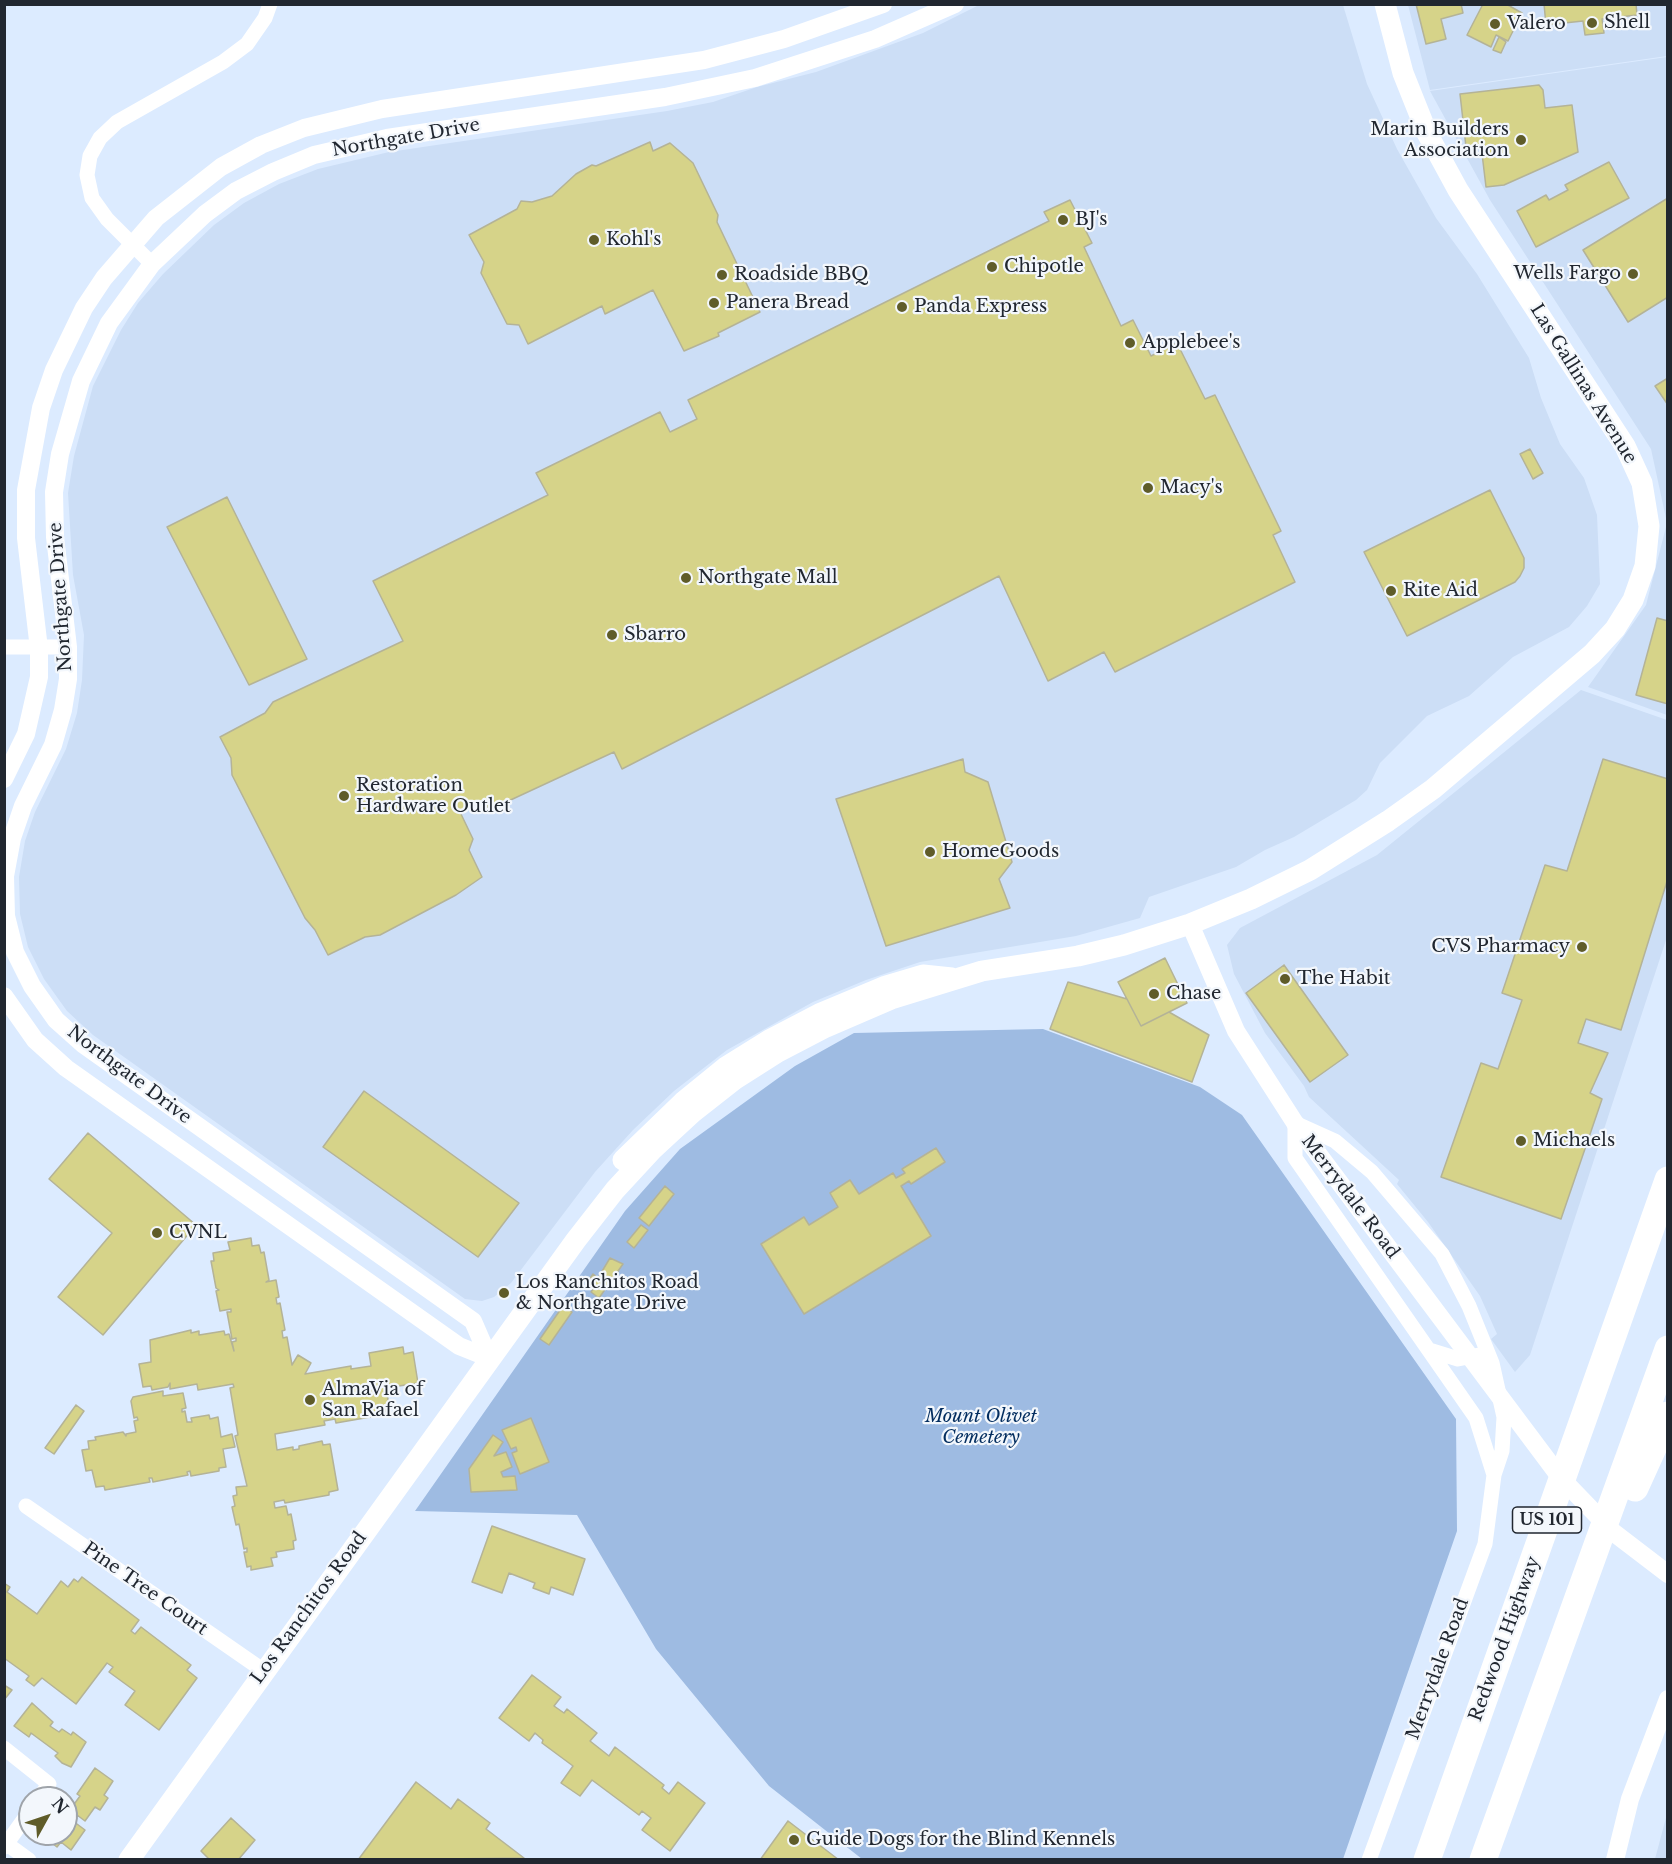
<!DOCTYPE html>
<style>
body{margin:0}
#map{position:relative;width:1672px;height:1864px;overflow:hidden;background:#dcebff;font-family:"Libre Baskerville",serif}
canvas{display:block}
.frame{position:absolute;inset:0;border:6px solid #212730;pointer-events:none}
.north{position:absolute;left:18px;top:1786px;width:60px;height:60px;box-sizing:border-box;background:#f3f7fc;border:2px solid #9fa4aa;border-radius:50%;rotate:50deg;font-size:16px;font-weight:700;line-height:24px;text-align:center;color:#212730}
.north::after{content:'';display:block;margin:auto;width:21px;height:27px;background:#5f5c29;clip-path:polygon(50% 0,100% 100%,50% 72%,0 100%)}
</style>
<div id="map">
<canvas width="1672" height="1864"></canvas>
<div class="frame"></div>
<div class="north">N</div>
</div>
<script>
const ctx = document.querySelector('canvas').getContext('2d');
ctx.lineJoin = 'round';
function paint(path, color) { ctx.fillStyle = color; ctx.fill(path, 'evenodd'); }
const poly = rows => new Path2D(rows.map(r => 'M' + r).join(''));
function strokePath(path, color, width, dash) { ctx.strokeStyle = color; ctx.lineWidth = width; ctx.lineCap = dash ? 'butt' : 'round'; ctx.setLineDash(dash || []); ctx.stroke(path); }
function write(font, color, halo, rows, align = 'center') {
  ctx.font = font + ' "Libre Baskerville",serif'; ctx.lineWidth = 4.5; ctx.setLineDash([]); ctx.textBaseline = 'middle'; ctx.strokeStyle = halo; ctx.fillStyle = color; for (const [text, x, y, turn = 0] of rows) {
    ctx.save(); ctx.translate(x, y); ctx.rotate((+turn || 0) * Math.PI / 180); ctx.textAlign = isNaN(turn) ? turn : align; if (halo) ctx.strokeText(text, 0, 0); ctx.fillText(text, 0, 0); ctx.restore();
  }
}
const built = poly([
 [979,5,1343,5,1367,84,1397,149,1436,218,1477,274,1529,358,1541,398,1560,444,1584,478,1597,515,1600,584,1587,606,1569,627,1513,657,1469,696,1427,716,1380,763,1367,790,1356,800,1294,837,1265,850,1236,867,1149,897,1140,918,1076,936,920,962,866,980,813,1002,727,1050,674,1091,633,1130,595,1172,511,1283,494,1297,482,1301,465,1299,93,1035,67,1011,44,979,28,947,20,914,19,877,25,841,35,812,66,749,77,713,82,680,84,635,73,575,68,493,74,456,93,386,121,330,138,303,163,274,214,225,244,203,279,184,318,169,389,152,667,111,713,102,757,87,816,72,923,33],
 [1408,5,1667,5,1667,56,1430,90],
 [1667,57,1667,715,1588,687,1646,605,1667,523,1651,449,1490,200,1430,91],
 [1581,690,1667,720,1667,937,1530,1355,1515,1372,1491,1339,1497,1334,1480,1296,1428,1222,1397,1184,1399,1180,1309,1097,1304,1086,1265,1033,1234,974,1227,945,1240,928,1377,855],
 [1667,1814,1667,1859,1655,1859]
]);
const green = poly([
 [1043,1029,1200,1087,1242,1115,1456,1419,1457,1531,1343,1859,862,1859,769,1786,656,1649,577,1515,415,1511,625,1211,680,1149,795,1066,854,1033]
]);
const building = poly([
 [1416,4,1461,4,1463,13,1441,19,1446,39,1426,44,1416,4],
 [1483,4,1506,4,1522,13,1508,41,1496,35,1491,47,1467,35,1483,4],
 [1544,4,1636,4,1637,15,1602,19,1604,33,1585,35,1583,21,1546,25,1544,4],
 [1499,37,1506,42,1501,53,1493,50,1499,37],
 [1539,85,1543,90,1545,108,1572,105,1578,152,1504,185,1486,187,1481,145,1466,147,1460,94,1539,85],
 [650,142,653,151,670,143,693,163,718,215,717,222,760,312,718,333,719,336,684,351,653,290,605,314,602,306,528,344,519,325,507,324,481,273,484,262,469,235,517,209,521,201,532,202,552,196,576,174,592,165,596,166,650,142],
 [1609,162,1629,198,1536,247,1517,211,1546,195,1549,200,1568,190,1565,185,1609,162],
 [1668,198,1668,297,1628,322,1583,250,1668,198],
 [1070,200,1092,243,1084,247,1121,326,1133,320,1151,356,1177,343,1205,399,1215,395,1281,531,1273,535,1295,582,1115,672,1104,652,1048,681,999,576,622,769,614,752,489,810,484,800,460,812,473,839,469,850,482,877,456,895,380,935,365,937,328,955,315,930,305,918,232,775,231,758,220,737,265,713,273,702,403,641,373,581,548,495,536,473,660,412,670,432,697,419,688,400,1049,221,1044,212,1070,200],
 [1668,378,1668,405,1655,386,1668,378],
 [1530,449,1543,473,1533,479,1520,454,1530,449],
 [1490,490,1524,558,1524,568,1520,576,1515,582,1407,636,1364,552,1490,490],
 [227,497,307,659,249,685,167,527,227,497],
 [1657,618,1668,621,1668,704,1636,695,1657,618],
 [963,759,965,772,988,782,1012,862,999,879,1010,908,886,946,836,799,963,759],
 [1603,759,1668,779,1668,878,1621,1030,1586,1019,1578,1043,1608,1053,1590,1093,1602,1099,1600,1105,1561,1219,1441,1177,1481,1063,1498,1069,1522,1000,1502,993,1545,865,1567,871,1603,759],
 [1165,958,1187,1003,1141,1026,1118,982,1165,958],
 [1284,965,1348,1055,1310,1082,1246,993,1284,965],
 [1068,982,1127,999,1141,1026,1169,1012,1209,1035,1192,1082,1050,1029,1068,982],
 [364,1091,519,1203,478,1257,323,1147,364,1091],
 [88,1133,196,1225,103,1335,58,1297,112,1233,49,1179,88,1133],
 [936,1148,945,1162,911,1184,909,1181,901,1186,931,1236,804,1314,761,1244,804,1217,809,1225,838,1207,830,1193,850,1180,859,1194,893,1173,896,1178,905,1173,902,1169,936,1148],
 [665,1186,674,1194,649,1226,639,1218,665,1186],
 [641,1225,648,1230,634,1248,627,1242,641,1225],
 [251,1238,252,1246,259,1245,261,1253,264,1252,269,1280,266,1282,276,1280,279,1297,276,1298,277,1304,280,1303,285,1330,282,1331,283,1338,287,1337,292,1365,298,1355,311,1363,305,1374,351,1366,351,1369,371,1366,369,1353,403,1347,404,1354,413,1352,418,1383,386,1388,390,1411,381,1412,382,1415,336,1423,335,1419,324,1421,325,1425,275,1434,277,1450,293,1447,293,1450,299,1449,299,1446,322,1441,323,1445,330,1444,338,1490,329,1492,329,1495,285,1503,284,1500,274,1502,275,1508,286,1506,288,1515,291,1514,296,1540,293,1541,294,1549,276,1552,277,1557,271,1558,273,1566,251,1570,251,1566,247,1567,244,1552,247,1552,247,1548,244,1549,239,1524,236,1525,232,1507,235,1506,233,1496,237,1495,236,1487,247,1486,235,1436,238,1435,230,1388,234,1387,233,1384,198,1390,197,1384,170,1389,170,1383,168,1387,152,1390,151,1386,143,1387,139,1364,151,1362,150,1340,191,1330,191,1333,199,1331,199,1335,224,1331,225,1335,229,1334,234,1351,232,1342,236,1341,236,1338,232,1339,227,1312,231,1312,231,1309,220,1311,216,1291,219,1290,216,1288,211,1261,214,1261,213,1253,230,1250,228,1242,251,1238],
 [610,1258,623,1264,599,1298,591,1292,594,1288,587,1283,593,1274,598,1278,610,1258],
 [563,1306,572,1312,549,1345,540,1339,563,1306],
 [163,1391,163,1396,183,1393,186,1408,182,1409,182,1412,185,1411,187,1422,192,1422,191,1418,209,1415,210,1419,218,1417,221,1437,232,1434,235,1447,223,1449,226,1467,219,1468,219,1471,191,1476,190,1471,187,1472,188,1475,153,1482,152,1478,149,1478,150,1482,105,1490,104,1486,96,1487,92,1470,86,1471,82,1450,89,1449,88,1441,96,1440,95,1437,123,1432,126,1436,126,1434,136,1432,134,1421,138,1420,137,1417,134,1418,131,1401,133,1397,163,1391],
 [76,1405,84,1411,54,1454,45,1448,76,1405],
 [531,1418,549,1462,520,1474,512,1453,517,1451,516,1447,511,1449,502,1430,531,1418],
 [493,1435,503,1442,494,1456,506,1452,512,1467,501,1472,503,1477,515,1476,517,1490,471,1492,469,1469,493,1435],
 [492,1526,585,1559,573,1595,551,1587,549,1594,533,1588,535,1583,509,1573,502,1593,472,1582,492,1526],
 [82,1577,139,1620,131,1631,135,1634,141,1627,191,1665,187,1670,197,1678,159,1730,125,1705,135,1691,109,1672,113,1667,107,1663,76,1704,42,1678,34,1686,26,1680,29,1676,4,1658,4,1583,10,1587,7,1592,37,1614,61,1581,68,1587,74,1579,78,1582,82,1577],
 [532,1675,561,1697,554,1706,564,1713,567,1709,597,1733,590,1741,609,1756,615,1747,664,1785,662,1788,669,1794,678,1782,705,1803,670,1851,642,1830,651,1818,642,1811,639,1815,592,1780,580,1796,561,1783,573,1766,542,1743,543,1740,535,1733,529,1741,499,1718,532,1675],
 [4,1685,12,1690,4,1700,4,1685],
 [32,1703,53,1722,50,1726,59,1732,62,1729,71,1735,73,1732,86,1742,71,1767,62,1763,55,1756,58,1753,31,1733,29,1737,14,1726,32,1703],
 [95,1768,113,1781,104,1795,108,1798,100,1810,95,1807,85,1821,77,1815,73,1821,85,1830,71,1850,61,1842,57,1847,41,1835,66,1834,66,1807,70,1810,80,1796,77,1794,95,1768],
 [416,1782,451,1809,458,1799,490,1823,486,1829,524,1858,358,1860,416,1782],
 [231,1818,255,1840,238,1860,210,1860,201,1851,231,1818],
 [788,1821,839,1860,760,1860,788,1821]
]);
const minor = poly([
 [152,264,107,219,92,198,87,175,90,156,100,138,117,122,223,62,247,44,265,18,270,4],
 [4,647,68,647],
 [1429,1350,1458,1359,1479,1355],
 [26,1506,264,1671],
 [4,1748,49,1784,39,1798],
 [7,1844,29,1860],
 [4,1847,30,1811],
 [1369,1860,1485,1544,1494,1475,1502,1451,1504,1417,1492,1363,1469,1306,1442,1254,1372,1172,1335,1141,1295,1123,1295,1158,1476,1418,1494,1475]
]);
const tertiary = poly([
 [4,779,26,734,39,677,39,649,26,538,26,490,41,408,54,370,84,308,104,278,156,218,221,167,261,145,304,128,382,109,704,60,784,39,883,4],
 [1190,924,1236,1031,1295,1123,1560,1477,1613,1532,1668,1574],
 [4,996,35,1040,66,1068,459,1346,489,1358],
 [489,1358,473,1321,84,1045,56,1020,32,986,15,952,6,916,5,876,12,838,23,806,53,745,63,710,68,679,68,647,55,537,54,492,60,454,81,381,109,323,152,264,205,214,236,191,273,172,314,155,387,138,665,97,755,78,875,39,955,4],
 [1615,1860,1630,1799,1668,1699]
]);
const secondary = poly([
 [623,1160,683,1102,726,1067,771,1039,819,1014,886,986,923,975,952,978],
 [129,1860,576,1240,615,1190,652,1150,692,1113,734,1080,778,1052,826,1027,891,999,982,971,1078,956,1124,945,1190,924,1251,899,1310,870,1388,821,1433,789,1592,654,1615,629,1633,600,1645,566,1649,526,1642,483,1625,446,1458,190,1427,133,1403,73,1385,4]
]);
const motorway = poly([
 [1635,1488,1668,1415],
 [1427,1860,1668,1180],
 [1483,1860,1668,1349]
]);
const markers = [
 [1592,23,6,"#5f5c29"],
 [1495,24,6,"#5f5c29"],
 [1521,140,6,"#5f5c29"],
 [1063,220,6,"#5f5c29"],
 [594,240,6,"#5f5c29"],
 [992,267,6,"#5f5c29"],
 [1633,274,6,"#5f5c29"],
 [722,275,6,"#5f5c29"],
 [714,303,6,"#5f5c29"],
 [902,307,6,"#5f5c29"],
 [1130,343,6,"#5f5c29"],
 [1148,488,6,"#5f5c29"],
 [686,578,6,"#5f5c29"],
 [1391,591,6,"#5f5c29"],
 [612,635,6,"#5f5c29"],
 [344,796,6,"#5f5c29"],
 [930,852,6,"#5f5c29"],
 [1582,947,6,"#5f5c29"],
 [1285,979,6,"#5f5c29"],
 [1154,994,6,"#5f5c29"],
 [1521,1141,6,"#5f5c29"],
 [157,1233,6,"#5f5c29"],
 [504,1293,6,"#5f5c29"],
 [310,1400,6,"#5f5c29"],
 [794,1840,6,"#5f5c29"]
];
const shields = [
 [1547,1520,69]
];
const shieldNames = [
 ["US 101",1547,1520]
];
const poiNames = [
 ["Shell",1604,23],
 ["Valero",1507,24],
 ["Marin Builders",1509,130,"right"],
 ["Association",1509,151,"right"],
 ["BJ's",1075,220],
 ["Kohl's",606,240],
 ["Chipotle",1004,267],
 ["Wells Fargo",1621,274,"right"],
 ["Roadside BBQ",734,275],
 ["Panera Bread",726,303],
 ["Panda Express",914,307],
 ["Applebee's",1142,343],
 ["Macy's",1160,488],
 ["Northgate Mall",698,578],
 ["Rite Aid",1403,591],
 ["Sbarro",624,635],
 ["Restoration",356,786],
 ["Hardware Outlet",356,807],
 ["HomeGoods",942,852],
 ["CVS Pharmacy",1570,947,"right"],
 ["The Habit",1297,979],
 ["Chase",1166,994],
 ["Michaels",1533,1141],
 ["CVNL",169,1233],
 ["Los Ranchitos Road",516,1283],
 ["& Northgate Drive",516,1304],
 ["AlmaVia of",322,1390],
 ["San Rafael",322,1411],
 ["Guide Dogs for the Blind Kennels",806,1840]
];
const streetNames = [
 ["Northgate Drive",406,138,-10],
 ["Las Gallinas Avenue",1583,384,58],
 ["Northgate Drive",61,597,-94],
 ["Northgate Drive",129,1075,37],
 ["Merrydale Road",1350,1197,53],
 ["Pine Tree Court",145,1589,35],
 ["Los Ranchitos Road",309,1608,-54],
 ["Redwood Highway",1505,1639,-70],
 ["Merrydale Road",1438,1669,-70]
];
const parkNames = [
 ["Mount Olivet",981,1417],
 ["Cemetery",981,1438]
];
paint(built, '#ccdef6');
paint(green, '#9ebbe2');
paint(building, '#d6d389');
strokePath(building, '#b4b397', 1.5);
strokePath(minor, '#fff', 15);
strokePath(tertiary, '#fff', 18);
strokePath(secondary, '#fff', 21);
strokePath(motorway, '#fff', 27);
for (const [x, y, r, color] of markers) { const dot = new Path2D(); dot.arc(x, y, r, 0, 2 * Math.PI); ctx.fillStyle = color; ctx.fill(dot); strokePath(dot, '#f3f7fc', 2); }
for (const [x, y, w] of shields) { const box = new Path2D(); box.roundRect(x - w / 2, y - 13, w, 26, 4.5); ctx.fillStyle = '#f3f7fc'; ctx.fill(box); strokePath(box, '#212730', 1.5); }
write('bold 16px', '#212730', null, shieldNames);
write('18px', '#212730', '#f3f7fc', poiNames, 'left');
write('18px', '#212730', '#f3f7fc', streetNames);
write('italic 18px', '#032d5f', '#f3f7fc', parkNames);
</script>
